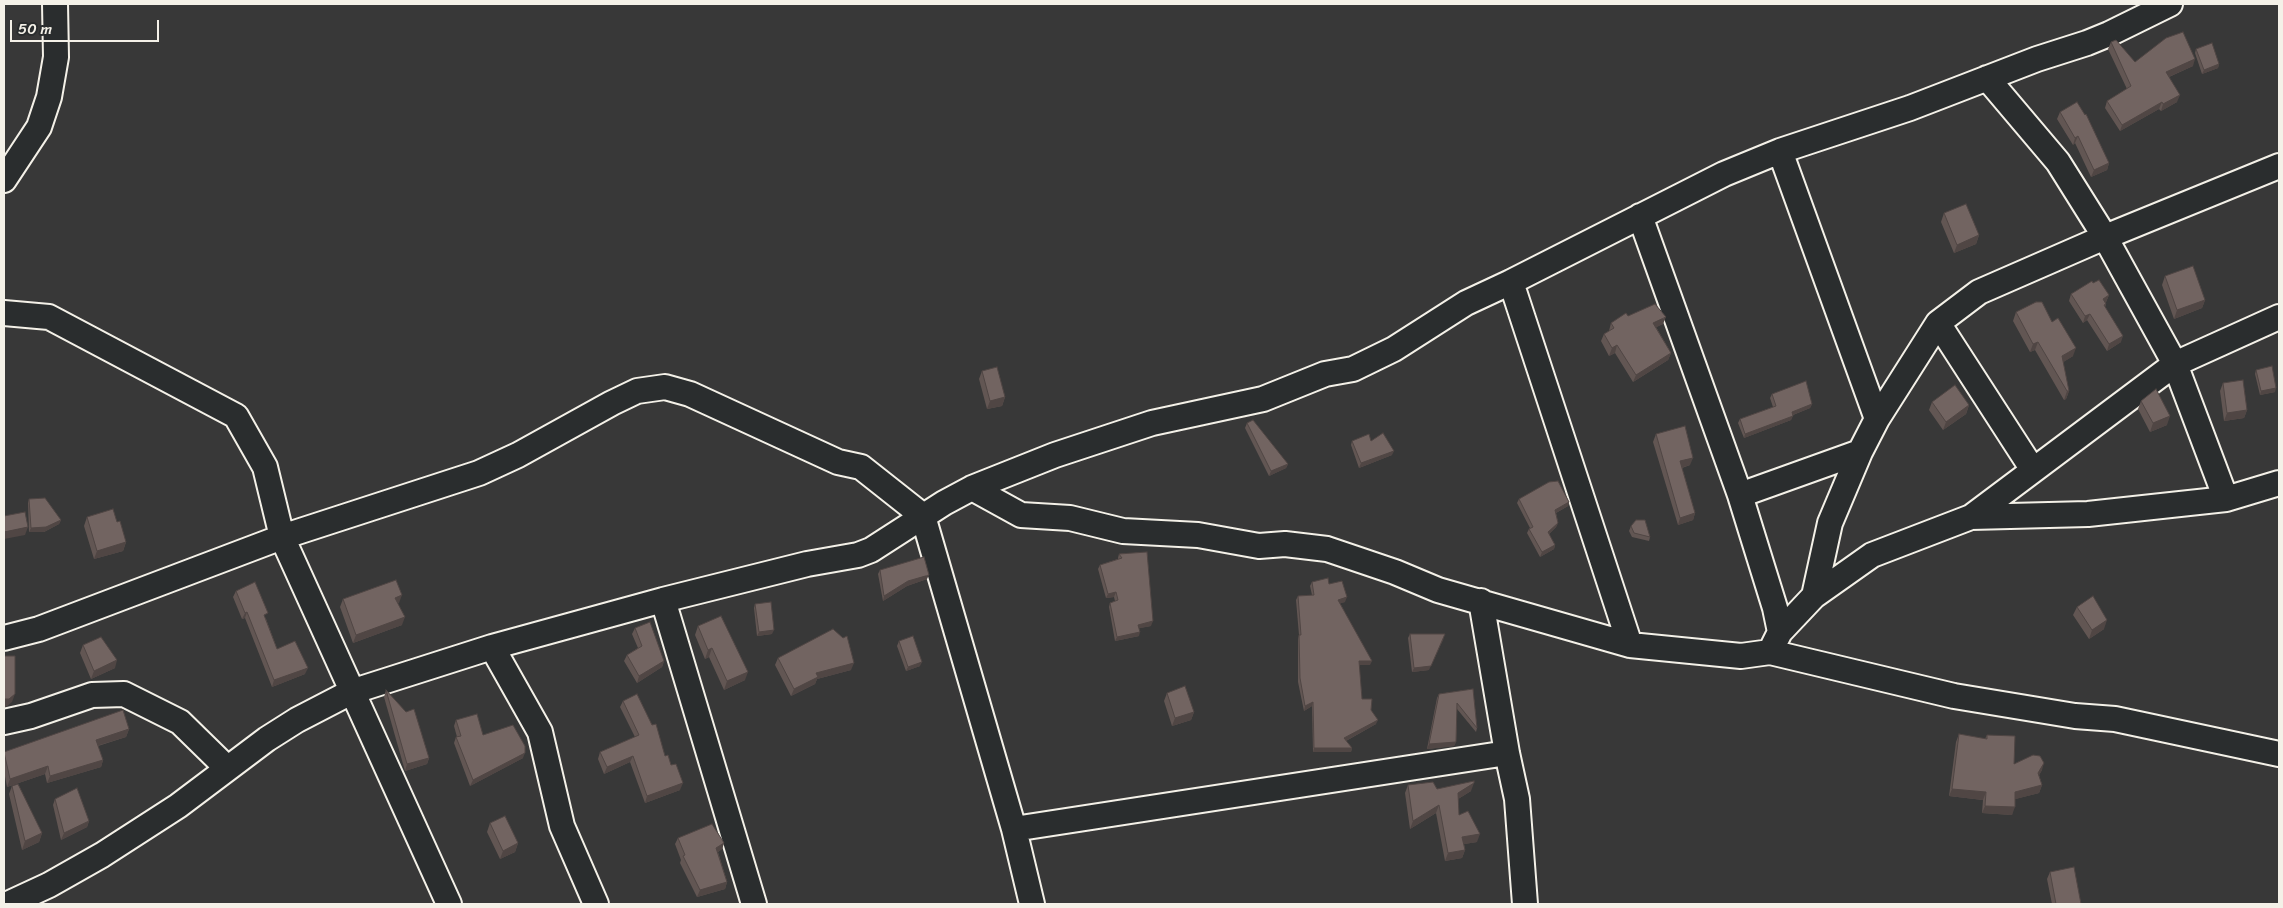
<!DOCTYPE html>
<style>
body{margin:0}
#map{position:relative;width:2283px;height:908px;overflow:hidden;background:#383838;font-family:Sriracha,sans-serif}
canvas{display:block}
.frame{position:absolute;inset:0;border:5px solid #f4f1e8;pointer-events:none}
.scale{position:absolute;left:10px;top:20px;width:149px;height:22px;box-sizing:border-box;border:2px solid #f4f1e8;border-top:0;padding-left:6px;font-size:15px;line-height:18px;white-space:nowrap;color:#f4f1e8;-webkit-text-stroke:4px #2a2d2e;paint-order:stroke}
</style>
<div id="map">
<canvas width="2283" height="908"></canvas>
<div class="frame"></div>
<div class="scale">50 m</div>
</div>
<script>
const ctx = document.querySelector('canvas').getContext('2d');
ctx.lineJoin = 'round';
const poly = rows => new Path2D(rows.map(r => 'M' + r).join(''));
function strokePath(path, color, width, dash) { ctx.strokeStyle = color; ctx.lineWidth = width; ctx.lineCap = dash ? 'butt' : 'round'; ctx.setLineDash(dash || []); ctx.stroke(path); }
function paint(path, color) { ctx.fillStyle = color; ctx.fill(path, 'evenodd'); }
const street = poly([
 [1987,78,2058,162,2105,237,2175,364,2226,499],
 [1780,151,1877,419],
 [4,180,39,127,49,97,56,57,55,4],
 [1640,216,1740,495,1775,608,1780,632],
 [1511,282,1630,645],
 [4,313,49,317,236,416,265,467,282,537,479,473,518,455,612,403,637,391,665,387,690,394,838,462,861,467,923,516,1014,829,1032,904],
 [1938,323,2033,470],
 [972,488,1021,515,1070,518,1123,531,1198,535,1259,546,1285,544,1327,549,1395,572,1438,590,1630,645,1741,656,1770,652,1954,696,2075,716,2115,719,2279,754],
 [1740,495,1860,452],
 [1971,517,2088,514,2226,499,2279,483],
 [1814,596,1830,523,1860,452,1877,419,1938,323,1979,292,2105,237,2279,166],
 [663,600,754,904],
 [1481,601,1507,753,1517,799,1525,904],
 [4,638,39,629,282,537,449,904],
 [492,647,540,732,562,826,596,904],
 [1770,652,1780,632,1814,596,1872,555,1971,517,2175,364,2279,317],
 [4,722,31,716,92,695,124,694,180,722,227,768],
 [1014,829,1507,753],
 [8,904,49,885,102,855,178,806,267,739,297,720,351,692,492,647,663,600,807,564,858,555,871,550,944,503,972,488,1055,455,1152,423,1263,399,1325,374,1353,369,1394,349,1466,303,1511,282,1724,174,1780,151,1910,108,2037,59,2087,43,2109,34,2170,4]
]);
const wall = poly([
 [2111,42,2135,62,2193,66,2169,77,2177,102,2161,111,2159,109,2120,131,2105,108,2107,101,2127,89,2108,49],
 [2196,49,2219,64,2218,68,2202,74,2195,53],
 [2060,112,2109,163,2107,170,2091,177,2075,143,2073,145,2057,119],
 [1944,213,1979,235,1976,244,1954,253,1941,222],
 [2165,276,2205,300,2202,308,2174,319,2162,285],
 [2093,283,2109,295,2106,302,2105,303,2106,304,2105,307,2121,342,2107,351,2087,320,2083,323,2069,301,2071,294],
 [2016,312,2052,322,2073,356,2063,362,2069,391,2066,399,2064,400,2035,350,2030,352,2013,321],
 [1628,316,1663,324,1656,327,1671,353,1668,360,1633,382,1615,353,1609,356,1601,341,1604,334,1609,331,1611,323],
 [2256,370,2275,392,2260,395,2255,374],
 [982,371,1005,397,1002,406,987,409,979,379],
 [2223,383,2247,410,2244,418,2224,421,2220,391],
 [1772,394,1812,404,1810,408,1793,415,1791,420,1744,438,1738,423,1740,419,1773,407,1770,398],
 [2141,401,2167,425,2150,432,2138,409],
 [1932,402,1969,405,1966,414,1943,430,1929,410],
 [1247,423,1288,464,1286,468,1269,476,1245,428],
 [1656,434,1690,465,1682,468,1695,513,1693,520,1678,525,1653,442],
 [1352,441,1371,441,1392,455,1359,468,1351,445],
 [29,499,61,520,59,524,44,532,29,532,28,503],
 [1519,499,1569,502,1568,506,1556,513,1558,523,1556,527,1549,534,1555,545,1554,549,1540,557,1527,533,1529,529,1530,528,1517,503],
 [87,517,117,522,126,542,123,551,94,559,84,526],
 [1631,526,1650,537,1649,541,1632,537,1629,531],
 [1147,552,1151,626,1139,628,1139,636,1115,641,1109,607,1110,603,1115,601,1114,597,1106,598,1098,569,1100,565,1118,559,1118,558,1119,554],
 [880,570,927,579,907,586,883,601,878,574],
 [1312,582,1329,584,1345,602,1340,603,1370,665,1359,665,1362,699,1371,710,1376,724,1346,741,1352,748,1351,752,1313,752,1312,706,1304,711,1298,682,1298,639,1299,635,1296,600,1298,596,1312,595,1310,586],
 [236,591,266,619,277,649,305,674,272,687,245,618,242,619,233,597],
 [343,599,399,603,398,603,402,625,353,643,340,607],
 [755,604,772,634,757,636,754,608],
 [2077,607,2104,629,2089,639,2073,615],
 [698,626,745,680,724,690,709,657,705,659,695,635],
 [635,628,664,661,662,667,637,683,624,661,627,655,638,648,632,634],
 [1410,634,1429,670,1412,672,1408,638],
 [843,638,851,670,817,679,815,684,791,696,775,665,778,658],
 [899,641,920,666,906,671,897,646],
 [83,645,115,668,91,679,80,653],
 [1473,689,1477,728,1476,732,1457,709,1456,742,1454,746,1427,749,1437,698,1439,694],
 [386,690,429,758,427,764,405,771,384,697],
 [1167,693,1194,712,1191,720,1172,726,1164,701],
 [623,701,665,756,680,790,645,803,630,762,604,774,598,759,600,752,635,737,620,707],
 [456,720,483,735,523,758,470,786,454,743,456,737,457,737,454,726],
 [129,729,126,737,98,746,103,760,101,767,47,783,45,774,7,787,4,771,4,752],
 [1959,734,1985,739,1987,735,2014,764,2042,770,2039,775,2042,785,2039,793,2015,799,2012,815,1982,813,1983,800,1949,796,1956,742],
 [1408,785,1437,789,1471,791,1458,799,1459,815,1477,842,1464,844,1465,850,1462,858,1445,861,1436,813,1410,829,1405,793],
 [12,786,42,833,39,842,22,850,9,794],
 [55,799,89,821,87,827,61,840,53,805],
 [490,823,518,843,515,852,500,859,487,832],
 [678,838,724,843,722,849,718,852,727,882,725,889,697,897,680,863,681,860,675,844],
 [2050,872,2080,901,2081,904,2052,904,2047,879]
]);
const shadedWall = poly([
 [2195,59,2193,66,2164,79,2166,72],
 [2219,64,2218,68,2202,74,2204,70],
 [2180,95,2177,102,2161,111,2163,104],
 [2162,102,2159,109,2120,131,2122,125],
 [2078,136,2075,143,2073,145,2075,138],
 [2109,163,2107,170,2091,177,2094,170],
 [1979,235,1976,244,1954,253,1957,245],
 [2109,295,2106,302,2100,306,2103,299],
 [2205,300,2202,308,2174,319,2177,310],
 [2090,314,2087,320,2083,323,2085,316],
 [1666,317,1663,324,1651,330,1653,323],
 [2123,336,2121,342,2107,351,2109,344],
 [2038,342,2035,350,2030,352,2033,344],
 [1617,345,1615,353,1609,356,1612,348],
 [2076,348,2073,356,2059,365,2062,356],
 [1671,353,1668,360,1633,382,1636,375],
 [2276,388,2275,392,2260,395,2261,391],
 [2067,391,2069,391,2066,399,2064,400],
 [1005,397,1002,406,987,409,990,401],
 [1812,404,1810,408,1790,416,1792,412],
 [1969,405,1966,414,1943,430,1946,422],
 [2247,410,2244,418,2224,421,2227,413],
 [1793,416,1791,420,1744,438,1745,434],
 [2170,416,2167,425,2150,432,2153,423],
 [1394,451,1392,455,1359,468,1361,463],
 [1693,458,1690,465,1677,469,1680,461],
 [1288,464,1286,468,1269,476,1271,471],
 [1569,502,1568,506,1554,514,1555,510],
 [1695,513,1693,520,1678,525,1680,518],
 [61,520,59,524,44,532,29,532,31,528],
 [1558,523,1556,527,1547,536,1548,532],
 [28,527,25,535,4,539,4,532],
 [126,542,123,551,94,559,97,551],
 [1555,545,1554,549,1540,557,1542,552],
 [929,575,927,579,907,586,883,601,884,596,908,581],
 [1116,592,1114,597,1106,598,1108,594],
 [402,595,399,603,392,605,395,598],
 [1347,597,1345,602,1337,604,1338,600],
 [247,612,245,618,242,619,245,613],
 [405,617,402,625,353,643,356,635],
 [2107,620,2104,629,2089,639,2092,630],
 [1153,621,1151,626,1136,629,1138,625],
 [774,630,772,634,757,636,759,632],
 [1140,632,1139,636,1115,641,1117,637],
 [1444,638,1429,670,1412,672,1414,668],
 [712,648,709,657,705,659,708,650],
 [117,660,115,668,91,679,94,671],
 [664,661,662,667,637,683,639,676],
 [1359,661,1372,661,1370,665,1357,665],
 [922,662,920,666,906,671,908,667],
 [854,663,851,670,817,679,815,684,791,696,794,689,816,673],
 [308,668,305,674,272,687,274,680],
 [748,672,745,680,724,690,727,681],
 [15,694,12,702,6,707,4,707,4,699],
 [1313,702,1312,706,1304,711,1305,706],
 [1194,712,1191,720,1172,726,1175,718],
 [1378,720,1376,724,1342,743,1344,738],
 [129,729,126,737,93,747,96,740],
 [1456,742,1454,746,1427,749,1429,744],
 [1314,748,1352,748,1351,752,1313,752],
 [525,753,523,758,470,786,473,780],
 [633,756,630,762,604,774,607,767],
 [429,758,427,764,405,771,407,764],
 [103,760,101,767,47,783,50,776],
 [2044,763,2042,770,2036,781,2038,773],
 [48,766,45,774,7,787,10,779],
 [683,783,680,790,645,803,647,796],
 [1474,783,1471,791,1455,801,1458,793],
 [2042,785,2039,793,2012,800,2015,792],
 [1952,789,1986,792,1983,800,1949,796],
 [1439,805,1436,813,1410,829,1413,821],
 [1985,806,2015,807,2012,815,1982,813],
 [89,821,87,827,61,840,64,833],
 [42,833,39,842,22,850,25,841],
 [1480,834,1477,842,1459,845,1462,837],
 [518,843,515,852,500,859,503,851],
 [724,843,722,849,714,855,716,848],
 [1465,850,1462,858,1445,861,1448,853],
 [727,882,725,889,697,897,700,890]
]);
const building = poly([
 [2183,32,2195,59,2166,72,2180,95,2163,104,2162,102,2122,125,2107,101,2131,86,2111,42,2116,40,2135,62,2166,38,2183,32],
 [2212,43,2219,64,2204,70,2196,49,2212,43],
 [2077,102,2085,115,2086,114,2109,163,2094,170,2078,136,2075,138,2060,112,2077,102],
 [1966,204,1979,235,1957,245,1944,213,1966,204],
 [2193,266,2205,300,2177,310,2165,276,2193,266],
 [2099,280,2109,295,2103,299,2106,304,2104,305,2123,336,2109,344,2090,314,2085,316,2071,294,2092,281,2093,283,2099,280],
 [2036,302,2042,302,2052,322,2058,318,2076,348,2062,356,2069,391,2067,391,2038,342,2033,344,2016,312,2036,302],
 [1655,304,1666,317,1653,323,1671,353,1636,375,1617,345,1612,348,1604,334,1614,328,1611,323,1626,313,1628,316,1655,304],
 [2272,366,2276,388,2261,391,2256,370,2272,366],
 [997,367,1005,397,990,401,982,371,997,367],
 [2243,380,2247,410,2227,413,2223,383,2243,380],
 [1806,381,1812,404,1792,412,1793,416,1745,434,1740,419,1776,406,1772,394,1806,381],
 [1955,385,1969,405,1946,422,1932,402,1955,385],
 [2156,389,2170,416,2153,423,2141,401,2156,389],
 [1253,420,1288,464,1271,471,1247,423,1253,420],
 [1685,426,1693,458,1680,461,1695,513,1680,518,1656,434,1685,426],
 [1383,433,1394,451,1361,463,1352,441,1369,434,1371,441,1383,433],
 [1558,481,1569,502,1555,510,1558,523,1548,532,1555,545,1542,552,1529,529,1533,527,1519,499,1549,482,1558,481],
 [45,498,61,520,46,527,31,528,29,499,45,498],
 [113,509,117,522,120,521,126,542,97,551,87,517,113,509],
 [25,512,28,527,4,532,4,516,25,512],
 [1636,520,1645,520,1650,537,1634,533,1631,526,1636,520],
 [1147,552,1153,621,1138,625,1140,632,1117,637,1110,603,1118,600,1116,592,1108,594,1100,565,1122,558,1119,554,1147,552],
 [924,557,929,575,908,581,884,596,880,570,924,557],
 [1328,578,1329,584,1342,581,1347,597,1338,600,1372,661,1359,661,1362,699,1372,699,1371,710,1378,720,1344,738,1352,748,1314,748,1313,702,1305,706,1300,678,1299,635,1301,635,1298,596,1314,595,1312,582,1328,578],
 [396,580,402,595,395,598,405,617,356,635,343,599,396,580],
 [255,582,268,613,264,615,277,649,295,641,308,668,274,680,247,612,245,613,236,591,255,582],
 [2093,596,2107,620,2092,630,2077,607,2093,596],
 [771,602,774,630,759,632,755,604,771,602],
 [721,616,748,672,727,681,712,648,708,650,698,626,721,616],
 [650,622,664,661,639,676,627,655,642,646,635,628,650,622],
 [833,629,843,638,847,636,854,663,816,673,818,677,794,689,778,658,833,629],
 [1410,634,1445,634,1431,666,1414,668,1410,634],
 [913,636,922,662,908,667,899,641,913,636],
 [101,637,117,660,94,671,83,645,101,637],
 [4,656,15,656,15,694,9,699,4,699,4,656],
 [1185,686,1194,712,1175,718,1167,693,1185,686],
 [1473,689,1477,728,1457,703,1456,742,1429,744,1439,694,1473,689],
 [386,690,406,712,414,709,429,758,407,764,386,690],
 [637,694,652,725,656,724,665,756,668,755,671,765,676,764,683,783,647,796,633,756,607,767,600,752,639,735,623,701,637,694],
 [123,710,129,729,96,740,103,760,50,776,48,766,10,779,4,752,123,710],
 [477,714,483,735,513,725,525,746,525,753,473,780,456,737,461,736,456,720,477,714],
 [1959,734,1987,739,1987,735,2015,736,2014,764,2033,755,2040,756,2044,763,2038,773,2042,785,2015,792,2015,807,1985,806,1986,792,1952,789,1959,734],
 [1474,781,1474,783,1458,793,1459,815,1468,811,1480,834,1462,837,1465,850,1448,853,1439,805,1413,821,1408,785,1433,782,1437,789,1474,781],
 [18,784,42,833,25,841,12,786,18,784],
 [77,788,89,821,64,833,55,799,77,788],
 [505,816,518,843,503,851,490,823,505,816],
 [712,824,724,843,716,848,727,882,700,890,683,856,685,855,678,838,712,824],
 [2074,867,2081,904,2056,904,2050,872,2074,867]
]);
strokePath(street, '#f4f1e8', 28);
strokePath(street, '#2a2d2e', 24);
paint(wall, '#625653');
paint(shadedWall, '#504644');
paint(building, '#726461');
strokePath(building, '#504644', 1);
</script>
